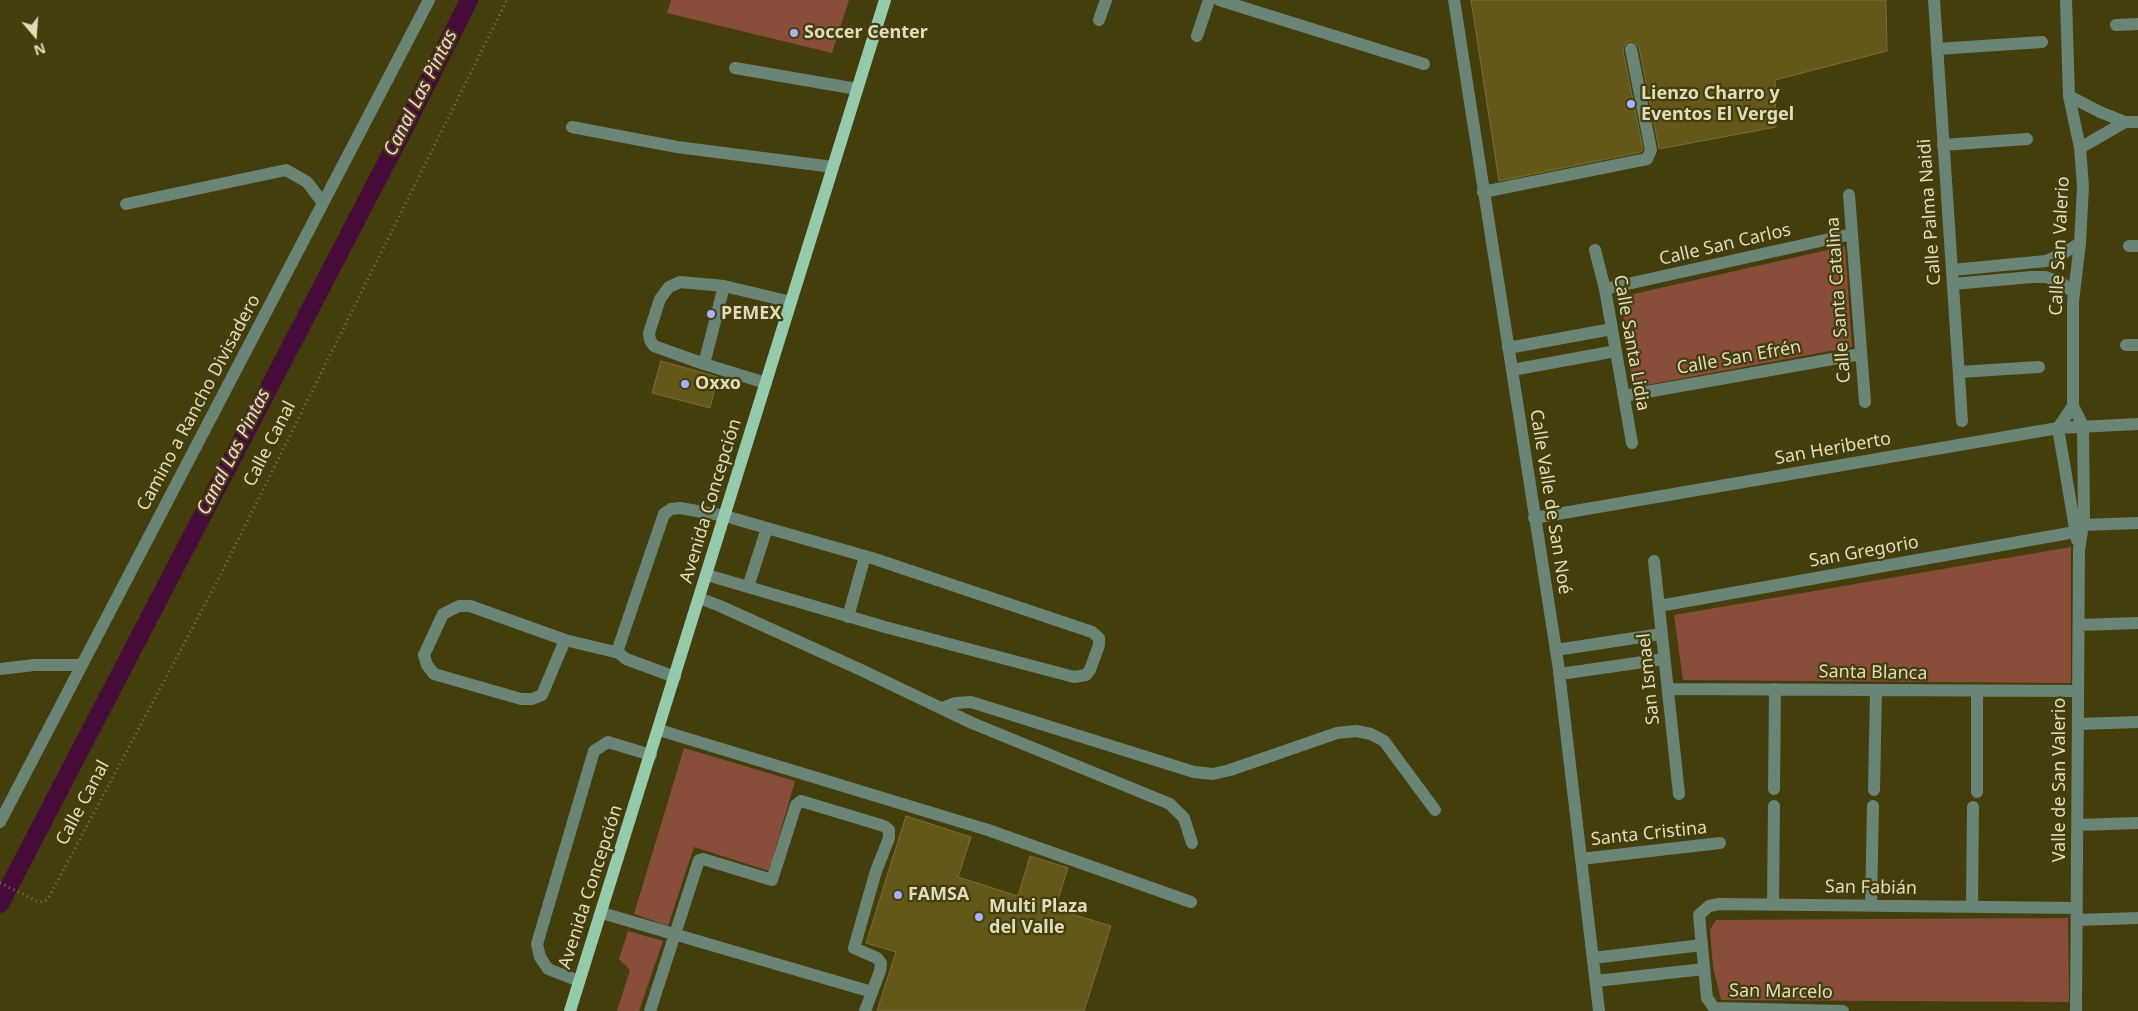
<!DOCTYPE html>
<meta charset="utf-8">
<style>
body{margin:0}
#map{position:relative;width:2138px;height:1011px;overflow:hidden;background:#443d0c;font-family:"Noto Sans",sans-serif}
canvas{display:block}
.north{position:absolute;left:10px;top:10px;width:50px;height:50px;-webkit-text-stroke:4px #443d0c;paint-order:stroke;rotate:162deg;font-size:14px;font-weight:700;line-height:20px;text-align:center;color:#e0dcbd}
.north::after{content:'';display:block;margin:auto;width:18px;height:22px;background:#e0dcbd;clip-path:polygon(50% 0,100% 100%,50% 72%,0 100%)}
</style>
<div id="map">
<canvas width="2138" height="1011"></canvas>
<div class="north">N</div>
</div>
<script>
const ctx = document.querySelector('canvas').getContext('2d');
ctx.lineJoin = 'round';
function paint(path, color) { ctx.fillStyle = color; ctx.fill(path, 'evenodd'); }
const poly = rows => new Path2D(rows.map(r => 'M' + r).join(''));
function strokePath(path, color, width, dash) { ctx.strokeStyle = color; ctx.lineWidth = width; ctx.lineCap = dash ? 'butt' : 'round'; ctx.setLineDash(dash || []); ctx.stroke(path); }
function write(font, color, halo, rows, align = 'center') {
  ctx.font = font + ' "Noto Sans",sans-serif'; ctx.lineWidth = 4.5; ctx.setLineDash([]); ctx.textBaseline = 'middle'; ctx.strokeStyle = halo; ctx.fillStyle = color; for (const [text, x, y, turn = 0] of rows) {
    ctx.save(); ctx.translate(x, y); ctx.rotate((+turn || 0) * Math.PI / 180); ctx.textAlign = isNaN(turn) ? turn : align; if (halo) ctx.strokeText(text, 0, 0); ctx.fillText(text, 0, 0); ctx.restore();
  }
}
const green = poly([
 [671,0,849,0,832,53,667,13],
 [1845,246,1852,347,1641,386,1632,379,1622,306,1625,296],
 [2071,547,2071,683,1683,680,1674,615],
 [684,748,795,781,769,871,694,847,668,926,634,914],
 [2068,918,2069,1002,1721,1000,1713,967,1710,930,1716,920],
 [628,931,663,941,639,1011,617,1011,630,970,619,959]
]);
const canal = poly([
 [0,904,407,123,469,0]
]);
const building = poly([
 [1471,0,1886,0,1887,51,1775,80,1776,127,1659,149,1639,47,1634,42,1629,41,1624,46,1623,51,1643,149,1641,152,1499,181,1471,0],
 [661,361,718,377,710,408,652,393,661,361],
 [906,816,971,837,958,877,1018,896,1030,856,1068,868,1055,909,1111,926,1084,1011,877,1011,896,952,866,943,906,816]
]);
const path = poly([
 [0,883,39,902,45,901,49,897,219,578,507,0]
]);
const minor = poly([
 [1219,0,1424,64],
 [1454,0,1558,663,1599,1011],
 [1934,0,1962,421],
 [2066,0,2069,96,2080,148,2083,187,2080,243,2073,302,2073,406,2083,426,2084,519,2079,550,2076,1011],
 [1099,20,1106,0],
 [2116,25,2138,24],
 [1197,36,1209,0],
 [1937,49,2042,42],
 [735,68,857,89],
 [2069,96,2100,112,2125,122,2138,122],
 [572,127,677,147,833,167],
 [1943,145,2027,139],
 [2080,148,2125,122],
 [1483,192,1647,159,1651,150,1631,49],
 [1849,195,1865,402],
 [126,204,286,170,307,182,323,203],
 [2129,246,2138,246],
 [1595,250,1605,289,1632,443],
 [1952,270,2046,261,2062,254,2080,243],
 [1953,284,2032,277,2046,277,2062,283,2074,293],
 [1605,289,1852,234],
 [2126,345,2138,345],
 [1508,348,1612,329],
 [704,364,654,346,650,340,649,333,660,299,669,287,680,282,724,286],
 [1512,370,1616,351],
 [1959,372,2039,367],
 [766,383,704,364,724,286,791,302],
 [1624,396,1861,354],
 [2073,406,2058,428,2077,540],
 [1534,518,2058,428,2138,424],
 [2083,525,2138,523],
 [1654,561,1679,794],
 [748,587,767,528],
 [699,598,720,606,859,669,972,723,1170,804,1184,818,1192,843],
 [459,606,470,606,565,640,542,695,532,699,521,699,434,674,427,665,424,655,443,614,459,606],
 [1659,606,2075,532],
 [848,617,865,556],
 [2079,625,2138,623],
 [565,640,619,653],
 [1556,650,1661,634],
 [0,669,34,665,82,665],
 [1560,674,1664,659],
 [675,677,626,659,619,653,618,649,664,514,671,509,680,508,725,516,875,559,1092,632,1099,638,1099,645,1090,670,1086,675,1074,677,885,627,707,575],
 [1668,689,2078,691],
 [942,708,955,703,971,702,1194,772,1213,774,1230,770,1337,733,1356,731,1371,734,1384,741,1435,810],
 [2078,724,2138,722],
 [659,730,988,830,1191,902],
 [1774,789,1775,689],
 [1874,790,1876,690],
 [1977,792,1977,691],
 [0,822,429,0],
 [2078,825,2138,823],
 [1581,859,1720,843],
 [1773,905,1774,806],
 [1871,906,1873,806],
 [1972,907,1973,807],
 [602,913,872,992],
 [2077,920,2138,918],
 [1593,958,1702,945],
 [579,981,548,969,540,957,537,944,594,751,608,742,651,755],
 [1596,981,1704,969],
 [650,1011,699,860,703,859,772,880,796,805,801,801,884,826,889,830,889,838,876,871,854,948,877,958,881,963,880,971,865,1011],
 [1843,1011,1714,1008,1707,998,1699,915,1709,906,1719,904,2077,908]
]);
const major = poly([
 [570,1011,885,0]
]);
const markers = [
 [794,33,5,"#a9b0fc"],
 [1631,104,5,"#a9b0fc"],
 [711,314,5,"#a9b0fc"],
 [685,384,5,"#a9b0fc"],
 [898,895,5,"#a9b0fc"],
 [979,917,5,"#a9b0fc"]
];
const poiNames = [
 ["Soccer Center",804,33],
 ["Lienzo Charro y",1641,94],
 ["Eventos El Vergel",1641,115],
 ["PEMEX",721,314],
 ["Oxxo",695,384],
 ["FAMSA",908,895],
 ["Multi Plaza",989,907],
 ["del Valle",989,928]
];
const streetNames = [
 ["Calle Palma Naidi",1930,212,-94],
 ["Calle San Carlos",1725,245,-13],
 ["Calle San Valerio",2060,246,-87],
 ["Calle Santa Catalina",1839,300,-94],
 ["Calle Santa Lidia",1631,343,80],
 ["Calle San Efrén",1739,358,-10],
 ["Camino a Rancho Divisadero",199,403,-62],
 ["Calle Canal",270,444,-63],
 ["San Heriberto",1833,449,-10],
 ["Avenida Concepción",711,501,-73],
 ["Calle Valle de San Noé",1550,502,81],
 ["San Gregorio",1864,552,-10],
 ["Santa Blanca",1873,673,1],
 ["San Ismael",1649,679,-96],
 ["Valle de San Valerio",2060,780,-90],
 ["Calle Canal",83,803,-62],
 ["Santa Cristina",1649,834,-6],
 ["Avenida Concepción",591,887,-72],
 ["San Fabián",1871,888,1],
 ["San Marcelo",1781,992,1]
];
const waterNames = [
 ["Canal Las Pintas",421,93,-63],
 ["Canal Las Pintas",234,452,-63]
];
paint(green, '#884e3a');
strokePath(canal, '#460b38', 18);
paint(building, '#63581a');
strokePath(building, '#7b7034', 1);
strokePath(path, '#7d774d', 3, [1, 4]);
strokePath(minor, '#6a8475', 12);
strokePath(major, '#95caac', 12);
for (const [x, y, r, color] of markers) { const dot = new Path2D(); dot.arc(x, y, r, 0, 2 * Math.PI); ctx.fillStyle = color; ctx.fill(dot); strokePath(dot, '#443d0c', 2); }
write('bold 18px', '#e0dcbd', '#443d0c', poiNames, 'left');
write('18px', '#e0dcbd', '#443d0c', streetNames);
write('italic 19px', '#fbceeb', '#443d0c', waterNames);
</script>
